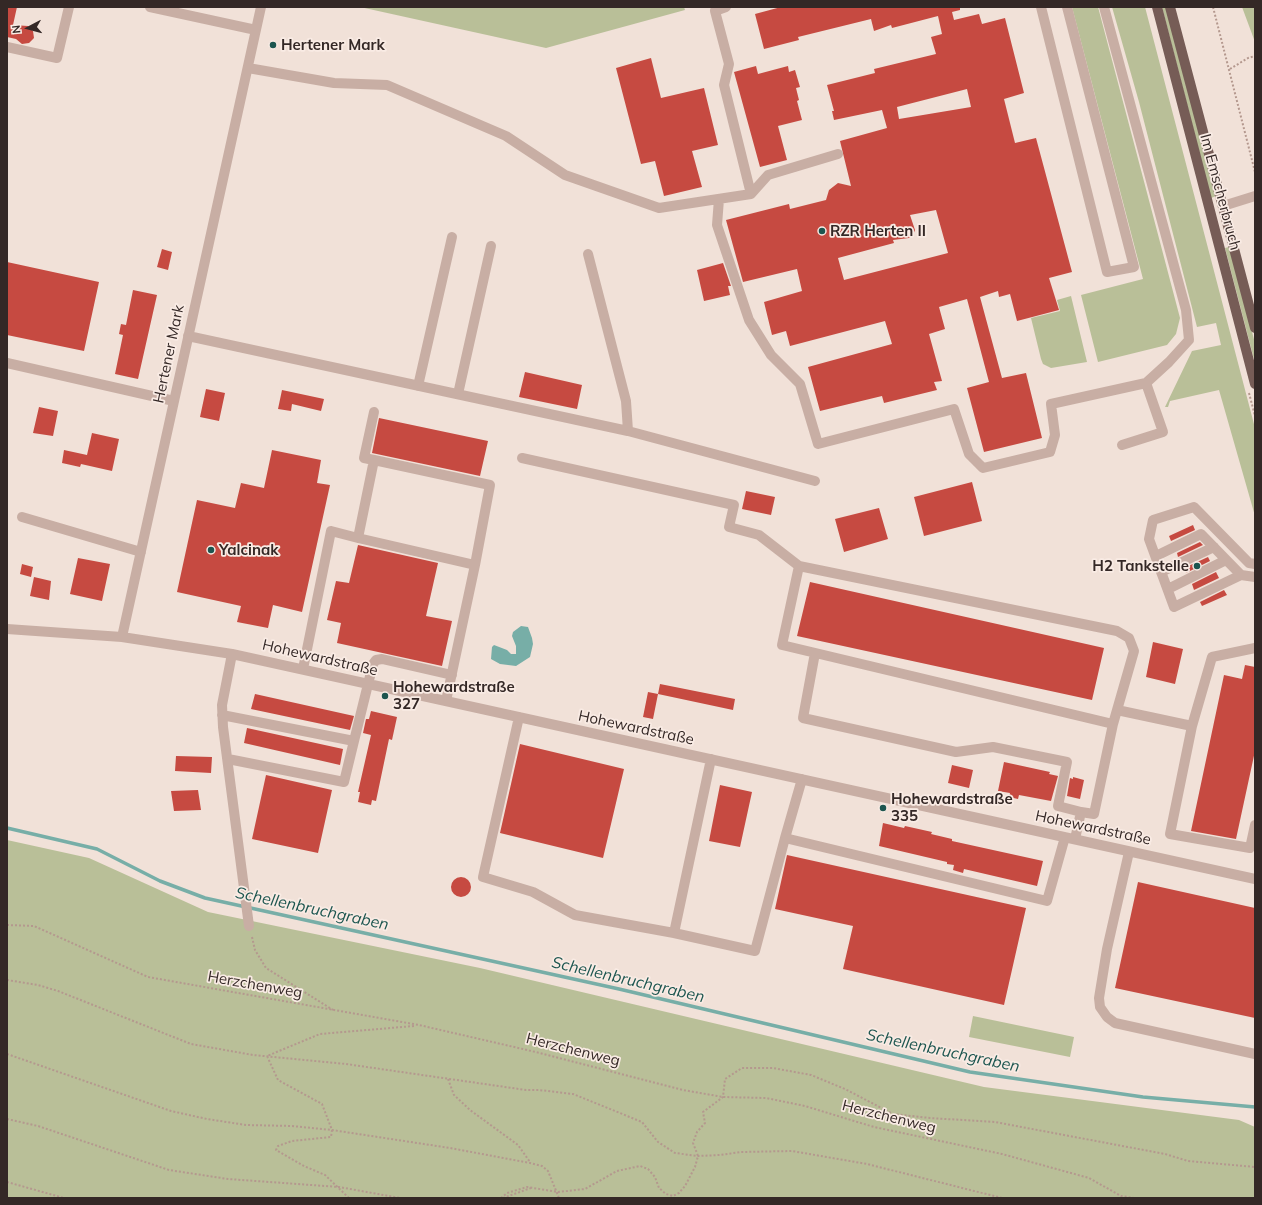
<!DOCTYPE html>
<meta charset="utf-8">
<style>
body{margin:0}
#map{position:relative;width:1262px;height:1205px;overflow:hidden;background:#f1e1d8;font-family:Mulish,sans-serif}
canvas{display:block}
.frame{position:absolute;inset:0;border:8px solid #342826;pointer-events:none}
.north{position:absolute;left:8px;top:8px;width:40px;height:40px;-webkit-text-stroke:3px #f9ebe4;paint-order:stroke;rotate:264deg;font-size:11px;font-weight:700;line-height:16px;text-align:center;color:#342826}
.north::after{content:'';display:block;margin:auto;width:14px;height:18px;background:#342826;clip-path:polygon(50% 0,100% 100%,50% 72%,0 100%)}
</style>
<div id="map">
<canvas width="1262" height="1205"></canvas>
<div class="frame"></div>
<div class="north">N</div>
</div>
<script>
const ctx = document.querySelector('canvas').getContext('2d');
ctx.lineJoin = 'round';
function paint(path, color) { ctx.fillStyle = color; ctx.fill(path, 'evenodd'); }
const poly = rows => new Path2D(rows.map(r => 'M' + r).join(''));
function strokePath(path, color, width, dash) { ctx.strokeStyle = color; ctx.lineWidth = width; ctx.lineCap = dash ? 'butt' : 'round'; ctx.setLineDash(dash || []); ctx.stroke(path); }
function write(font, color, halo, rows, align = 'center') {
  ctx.font = font + ' Mulish,sans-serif'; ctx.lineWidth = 3.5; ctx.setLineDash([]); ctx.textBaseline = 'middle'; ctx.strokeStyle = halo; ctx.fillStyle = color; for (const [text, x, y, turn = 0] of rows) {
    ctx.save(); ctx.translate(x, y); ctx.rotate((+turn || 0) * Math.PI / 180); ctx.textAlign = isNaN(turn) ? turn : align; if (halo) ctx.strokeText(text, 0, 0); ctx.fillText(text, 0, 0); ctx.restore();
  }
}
const green = poly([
 [360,7,684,7,685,10,546,48],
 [1072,7,1098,7,1180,318,1176,334,1167,345,1098,362,1081,295,1143,279],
 [1112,7,1145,7,1255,428,1255,516,1219,390,1170,401,1168,407,1165,407,1192,351,1221,345,1216,323,1197,327,1139,102],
 [1162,7,1167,7,1216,196,1211,198],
 [1242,7,1255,7,1255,42],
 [1229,247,1255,343,1255,363,1225,248],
 [1071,296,1087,362,1051,368,1043,364,1041,359,1031,318,1060,311,1057,300],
 [7,840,89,858,208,912,480,968,984,1087,1239,1120,1255,1127,1255,1198,7,1198],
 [973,1016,1074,1037,1070,1057,969,1037]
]);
const water = poly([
 [521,626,528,627,532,638,533,644,530,657,516,666,500,664,491,659,492,647,494,645,507,650,511,654,516,654,516,646,512,636,513,632]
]);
const stream = poly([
 [7,828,97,849,160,881,205,898,619,989,970,1072,1143,1097,1255,1107]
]);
const building = poly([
 [7,7,17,7,13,25,28,26,33,31,34,38,29,43,22,44,16,39,7,37],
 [781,7,960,7,960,10,952,12,954,20,979,14,982,24,1005,18,1024,93,1004,99,1015,143,1036,138,1072,272,1049,278,1059,310,1017,321,1010,294,999,297,998,291,980,297,1002,378,1026,373,1042,438,984,452,967,388,989,382,967,299,939,307,945,329,929,334,942,381,934,382,937,390,884,403,882,396,820,411,808,367,892,344,885,321,790,346,786,331,772,335,764,302,802,291,797,269,743,282,726,220,789,204,790,209,826,200,829,190,838,183,851,186,840,141,887,128,882,110,834,120,832,111,834,111,827,85,875,73,874,69,936,54,931,37,942,34,938,16,892,28,891,25,874,31,871,19,798,37,799,40,764,49,755,14],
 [967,89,971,107,899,119,897,107],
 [936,210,948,253,844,280,838,258,894,243,893,240,909,238,913,235,915,230,910,215],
 [651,58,661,98,704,88,718,145,692,151,702,187,664,196,655,161,641,164,616,68],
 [756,66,758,74,788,66,789,72,795,70,800,87,796,88,799,100,797,101,802,120,778,126,787,160,760,167,734,72],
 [162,249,172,252,168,270,157,267],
 [7,262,99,282,84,351,7,335],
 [723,263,731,286,728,286,730,295,704,301,697,270],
 [133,290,157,295,138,379,115,374,123,335,119,334,121,324,126,325],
 [525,372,582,385,577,409,519,397],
 [206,389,225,393,219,421,200,417],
 [282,390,324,399,321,411,292,404,291,411,278,409],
 [39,407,58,411,53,436,33,433],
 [379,418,488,441,480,476,372,453],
 [92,433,119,439,112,471,81,464,80,467,62,463,64,450,87,455],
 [272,450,321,460,317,483,330,485,302,612,273,605,268,628,237,622,241,606,177,592,197,500,235,508,241,483,264,488],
 [972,482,982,521,924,536,914,497],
 [746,491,775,497,771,515,742,509],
 [879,508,888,539,844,552,835,519],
 [1193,525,1195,530,1171,541,1169,536],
 [1200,542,1203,545,1178,557,1177,553],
 [358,545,438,563,426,616,452,621,442,666,337,643,341,623,327,620,336,581,349,583],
 [1208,557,1210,561,1186,573,1184,568],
 [78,558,110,564,102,601,70,594],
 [22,564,33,567,31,577,20,574],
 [1216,572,1219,578,1194,590,1192,584],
 [34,577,51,581,49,600,30,596],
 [810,582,1104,648,1092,700,797,636],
 [1224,590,1227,595,1202,606,1200,602],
 [1153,642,1183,649,1175,684,1146,677],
 [1245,665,1255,667,1255,751,1236,839,1191,831,1224,675,1242,679],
 [660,684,735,699,733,710,658,694],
 [648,692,658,694,653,719,643,717],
 [255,694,354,716,350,730,251,709],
 [371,711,397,717,392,740,389,739,376,801,372,800,371,805,358,802,360,792,358,792,371,735,363,733,366,719,369,719],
 [247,728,343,749,340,765,244,743],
 [520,744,624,769,603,858,500,833],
 [176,756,212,757,211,773,175,771],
 [1004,762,1050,772,1049,774,1058,776,1051,801,1019,795,1018,799,1009,797,1010,793,998,791],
 [952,765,973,770,969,788,948,783],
 [266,775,332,790,318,853,252,839],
 [1073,777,1084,780,1080,799,1067,796,1070,778,1073,779],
 [720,785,752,792,740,847,709,841],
 [198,790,201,810,174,811,171,791],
 [883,823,904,828,905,826,932,832,931,834,952,839,952,841,1043,861,1037,886,964,869,963,873,953,870,954,865,947,864,947,862,879,846],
 [787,855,1026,908,1004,1005,843,969,853,926,775,909],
 '451 887a10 10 0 1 1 20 0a10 10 0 1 1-20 0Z',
 [1138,882,1255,908,1255,1018,1115,988]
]);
const path = poly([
 [1213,7,1255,172],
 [1230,69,1248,58,1255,56],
 [1249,393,1255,416],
 [7,925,34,926,148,977,419,1025,540,1053,683,1090,723,1097,766,1098,805,1106,874,1127,1002,1154,1089,1178,1121,1196,1134,1198],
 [252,937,255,950,266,968,333,1010],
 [7,980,38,985,58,991,191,1044,253,1055,346,1064,526,1090,539,1090,573,1094,642,1122,658,1142,675,1153,698,1156,720,1155,741,1152,792,1151,867,1164,1002,1198],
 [7,1054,171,1111,207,1119,246,1125,292,1126,332,1130,450,1148,530,1163,542,1166,548,1171,559,1198],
 [448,1079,454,1095,470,1110,518,1145,530,1162],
 [7,1119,38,1126,169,1170,228,1179,339,1187,400,1198],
 [7,1182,64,1198],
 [349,1198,325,1175,304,1166,276,1150,278,1146,292,1141,331,1137,332,1130,322,1104,278,1080,267,1056,320,1034,414,1026],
 [501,1198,507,1193,527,1187,558,1192,585,1189,617,1171,640,1166,648,1169,655,1177,659,1188,666,1194,673,1196,679,1193,685,1186,695,1167,698,1156,693,1143,697,1132,705,1123,703,1112,723,1097,725,1079,742,1068,773,1068,811,1075,845,1089,893,1114,930,1118,995,1122,1165,1154,1188,1161,1255,1167],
 [503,1198,531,1188]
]);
const minor = poly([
 [150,7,256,30],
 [1041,7,1107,272,1134,267,1067,7],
 [7,47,57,58,69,7],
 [248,68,334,83,387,85,506,136,565,175,659,208,751,194,724,85,729,64,715,11,726,7],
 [751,194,768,175,838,154],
 [719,199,717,225,749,320,771,355,800,384,818,444,954,409,969,454,983,468,1050,452,1055,435,1051,404,1146,383,1169,362,1189,340,1186,310,1104,7],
 [1223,206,1255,196],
 [588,254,626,401,628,431],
 [188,336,628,431,815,481],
 [7,363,174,401],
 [418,386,452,237],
 [458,394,491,246],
 [1122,445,1163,432,1146,383],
 [522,458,734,505,729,527,759,535,799,566,1117,631,1129,638,1134,651,1113,724,1094,814,1081,812,1075,839],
 [22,517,141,552],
 [358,538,475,565,490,485,374,460],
 [1156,556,1201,534,1241,575,1255,577],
 [799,566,782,645,1113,724],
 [1161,572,1214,547],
 [1241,575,1174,607,1149,539,1153,520,1194,507,1249,563,1255,564],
 [1168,589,1226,560],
 [7,629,122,637,232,654,1255,879],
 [122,637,261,7],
 [1255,648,1212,657,1192,726,1170,834,1250,848,1255,825],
 [815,653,803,718,956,752,993,747,1067,762,1058,806,1081,812],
 [232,654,222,705,223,727,249,926],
 [303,669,331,531,358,538,374,460,364,458,374,412],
 [446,701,475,565],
 [1117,710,1192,726],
 [222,715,354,741,373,664,376,660,382,659,452,675],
 [519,717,483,877,533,892,575,915,674,933],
 [228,759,344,782,354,741],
 [711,759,674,933,755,951,785,838],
 [802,779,785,838,1047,901,1065,837],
 [1129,852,1107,949,1099,998,1100,1007,1107,1017,1115,1023,1255,1054]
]);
const major = poly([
 [1157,7,1255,384],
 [1170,7,1255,328]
]);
const markers = [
 [273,45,4,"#1c554f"],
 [822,231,4,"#1c554f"],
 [211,550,4,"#1c554f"],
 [1197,566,4,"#1c554f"],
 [385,696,4,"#1c554f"],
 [883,808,4,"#1c554f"]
];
const poiNames = [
 ["Hertener Mark",281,45],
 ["RZR Herten II",830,231],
 ["Yalcinak",219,550],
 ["H2 Tankstelle",1189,566,"right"],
 ["Hohewardstraße",393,687],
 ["327",393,704],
 ["Hohewardstraße",891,799],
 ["335",891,816]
];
const streetNames = [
 ["Im Emscherbruch",1220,192,75],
 ["Hertener Mark",169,354,-78],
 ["Hohewardstraße",320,658,13],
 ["Hohewardstraße",636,728,12],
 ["Hohewardstraße",1093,828,12],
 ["Herzchenweg",255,985,10],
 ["Herzchenweg",573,1050,14],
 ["Herzchenweg",889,1117,14]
];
const waterNames = [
 ["Schellenbruchgraben",312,909,12],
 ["Schellenbruchgraben",628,980,13],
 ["Schellenbruchgraben",943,1051,12]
];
paint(green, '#b9bf98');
paint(water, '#77aea7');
strokePath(stream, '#77aea7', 3.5);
paint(building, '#c64a41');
strokePath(path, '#b4988e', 2, [2, 2]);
strokePath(minor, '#c8aea4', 10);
strokePath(major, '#765c56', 10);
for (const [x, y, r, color] of markers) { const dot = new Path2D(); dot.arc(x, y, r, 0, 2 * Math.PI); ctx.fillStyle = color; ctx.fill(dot); strokePath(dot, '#f9ebe4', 1.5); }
write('bold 15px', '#342826', '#f9ebe4', poiNames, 'left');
write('15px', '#342826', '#f9ebe4', streetNames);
write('italic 16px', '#1c554f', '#f9ebe4', waterNames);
</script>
